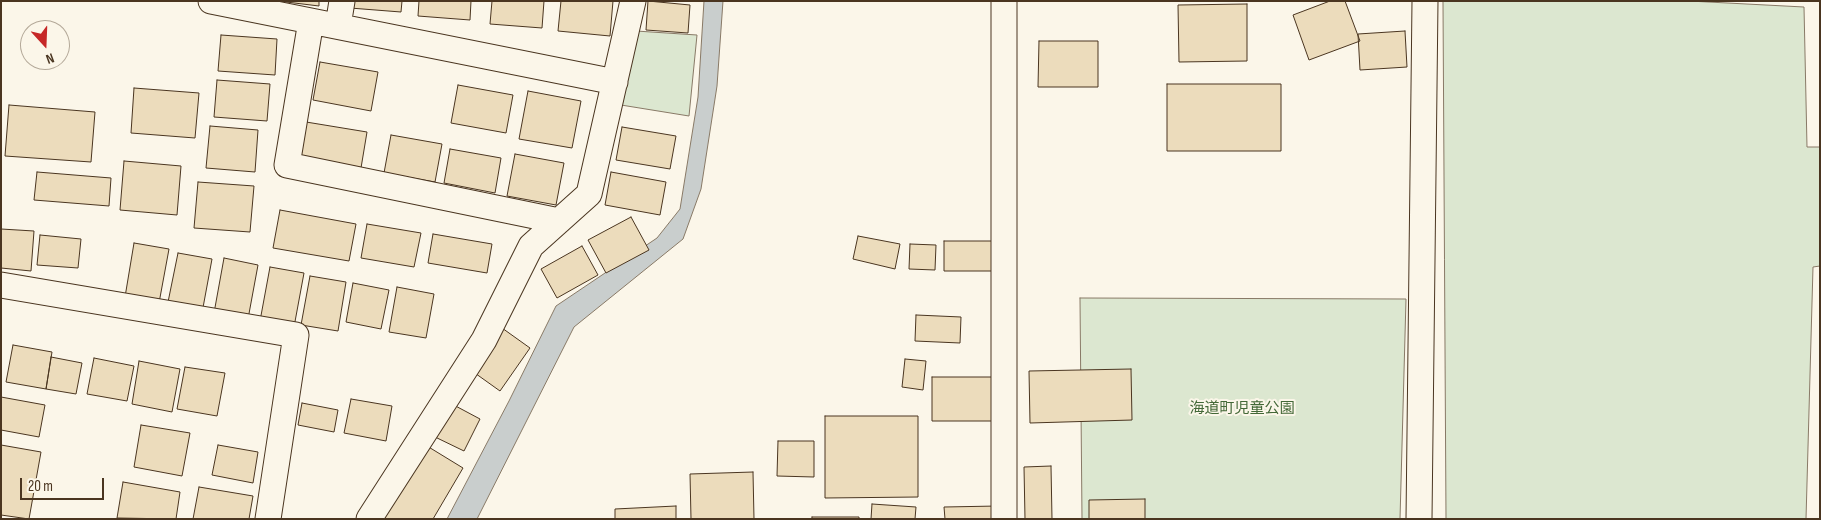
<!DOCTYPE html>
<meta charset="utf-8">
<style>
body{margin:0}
#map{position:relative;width:1821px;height:520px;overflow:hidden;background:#fbf6e9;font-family:"Sofia Sans Condensed",sans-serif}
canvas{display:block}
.frame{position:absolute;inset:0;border:2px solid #4a3520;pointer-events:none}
.north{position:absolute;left:20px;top:20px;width:50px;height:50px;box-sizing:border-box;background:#fbf6e9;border:1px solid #b4a999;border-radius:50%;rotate:160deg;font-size:14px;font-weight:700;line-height:20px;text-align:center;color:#4a3520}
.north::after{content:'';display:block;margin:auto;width:18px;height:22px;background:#c62828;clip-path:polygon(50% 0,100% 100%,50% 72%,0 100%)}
.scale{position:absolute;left:20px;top:478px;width:84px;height:22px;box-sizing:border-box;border:2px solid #4a3520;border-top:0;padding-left:6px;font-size:15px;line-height:18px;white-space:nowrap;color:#4a3520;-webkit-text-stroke:4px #fbf6e9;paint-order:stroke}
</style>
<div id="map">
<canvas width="1821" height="520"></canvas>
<div class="frame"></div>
<div class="north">N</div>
<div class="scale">20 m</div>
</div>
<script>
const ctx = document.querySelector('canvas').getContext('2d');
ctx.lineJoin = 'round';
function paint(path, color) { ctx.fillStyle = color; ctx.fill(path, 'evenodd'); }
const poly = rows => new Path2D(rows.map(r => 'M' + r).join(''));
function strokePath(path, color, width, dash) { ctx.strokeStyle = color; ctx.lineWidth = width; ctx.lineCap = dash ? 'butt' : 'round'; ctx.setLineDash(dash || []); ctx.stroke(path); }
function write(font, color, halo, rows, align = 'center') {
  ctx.font = font + ' "Sofia Sans Condensed","Noto Sans JP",sans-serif'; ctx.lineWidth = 4; ctx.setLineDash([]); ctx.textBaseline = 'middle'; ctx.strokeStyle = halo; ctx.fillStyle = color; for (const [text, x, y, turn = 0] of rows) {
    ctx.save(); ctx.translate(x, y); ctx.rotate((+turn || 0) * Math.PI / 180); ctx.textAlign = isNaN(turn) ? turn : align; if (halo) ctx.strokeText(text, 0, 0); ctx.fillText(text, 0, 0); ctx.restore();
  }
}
const green = poly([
 [1443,1,1689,1,1804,7,1807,147,1820,147,1820,266,1813,267,1806,519,1446,519,1443,1],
 [636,31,697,35,689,116,621,105,636,31],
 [1080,298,1406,299,1400,519,1082,519,1080,298]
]);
const water = poly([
 [704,1,723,1,717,86,701,189,683,239,574,327,477,519,447,519,509,401,556,306,657,238,680,209,698,97,704,1]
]);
const building = poly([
 [278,1,319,1,319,6,278,1],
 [350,1,402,1,401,12,350,8,350,1],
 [419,1,471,1,470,20,418,16,419,1],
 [492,1,544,1,542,28,490,24,492,1],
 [561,1,613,1,610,36,558,31,561,1],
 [648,1,690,5,688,33,646,30,648,1],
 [1330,1,1345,1,1360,41,1309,60,1293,15,1330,1],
 [1247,4,1247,61,1179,62,1178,5,1247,4],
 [1405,31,1407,67,1360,70,1358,34,1405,31],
 [221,35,277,39,275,75,218,71,221,35],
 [1039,41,1098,41,1098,87,1038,87,1039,41],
 [320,62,378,72,371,111,313,100,320,62],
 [217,80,270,84,267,121,214,117,217,80],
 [1167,84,1281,84,1281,151,1167,151,1167,84],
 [458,85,513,95,506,133,451,123,458,85],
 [134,88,199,93,195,138,131,133,134,88],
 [528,91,581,101,572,148,519,139,528,91],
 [9,105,95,112,91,162,5,156,9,105],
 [306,122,367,132,361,168,300,157,306,122],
 [210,126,258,130,255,172,206,168,210,126],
 [622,127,676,136,670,169,616,160,622,127],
 [391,135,442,144,435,182,384,173,391,135],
 [450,149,501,158,495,193,444,183,450,149],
 [515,154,564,163,556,205,507,196,515,154],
 [124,161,181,166,177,215,120,210,124,161],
 [37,172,111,178,109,206,34,200,37,172],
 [611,172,666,182,660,215,605,205,611,172],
 [198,182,254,186,250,232,194,228,198,182],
 [280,210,356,224,349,261,273,248,280,210],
 [631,217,649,250,606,273,588,240,631,217],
 [367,224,421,233,414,267,361,258,367,224],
 [1,229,34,231,31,271,1,268,1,229],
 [433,234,492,244,487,273,428,263,433,234],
 [40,235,81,239,78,268,37,265,40,235],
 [858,236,900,244,895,269,853,259,858,236],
 [944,241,1000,241,1000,271,944,271,944,241],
 [134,243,169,249,159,303,125,297,134,243],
 [910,244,936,245,935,270,909,269,910,244],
 [582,246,598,275,557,298,541,269,582,246],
 [178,253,212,259,202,313,167,307,178,253],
 [224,258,258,265,248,319,214,313,224,258],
 [270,267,304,273,294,327,260,321,270,267],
 [310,276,346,282,338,331,301,325,310,276],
 [353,283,389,290,381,329,346,322,353,283],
 [397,287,434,294,426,338,389,332,397,287],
 [916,315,961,317,960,343,915,341,916,315],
 [502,328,530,348,500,391,472,371,502,328],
 [13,345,52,352,46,389,6,382,13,345],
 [51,357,82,363,76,394,46,389,51,357],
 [94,358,134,366,127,401,87,394,94,358],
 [905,359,926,361,923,390,902,387,905,359],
 [139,361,180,369,172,412,132,404,139,361],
 [185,367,225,373,217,416,177,409,185,367],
 [1131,369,1132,420,1030,423,1029,371,1131,369],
 [932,377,994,377,993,421,932,421,932,377],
 [1,397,45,405,39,437,1,430,1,397],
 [351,399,392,406,386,441,344,433,351,399],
 [302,403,338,410,334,432,298,425,302,403],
 [450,403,480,419,464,451,433,436,450,403],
 [825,416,918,416,918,497,825,498,825,416],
 [141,425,190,433,182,476,134,467,141,425],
 [778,441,814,441,814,477,777,476,778,441],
 [1,445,41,452,29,519,1,515,1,445],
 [218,445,258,452,253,483,212,475,218,445],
 [427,446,463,468,433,519,383,519,427,446],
 [1051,466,1052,519,1025,519,1024,467,1051,466],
 [753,472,754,519,691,519,690,474,753,472],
 [123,482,180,492,176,519,117,518,123,482],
 [199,487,253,496,249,519,193,519,199,487],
 [1145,499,1145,519,1089,519,1089,500,1145,499],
 [872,504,916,507,915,519,871,519,872,504],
 [676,506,676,519,615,519,615,509,676,506],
 [998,506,998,519,945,519,944,507,998,506],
 [812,517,859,517,859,519,812,519,812,517]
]);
const minor = poly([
 [211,1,615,82],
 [311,21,287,165,559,221],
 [338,26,342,1],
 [1,285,296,335,268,519],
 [369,519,484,340,531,246,589,194,633,1],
 [1004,519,1004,1],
 [1419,519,1425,1]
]);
const parkNames = [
 ["海道町児童公園",1242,409]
];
paint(green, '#dce7d0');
strokePath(green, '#887966', 1);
paint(water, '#c9cecd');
strokePath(water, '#887966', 1);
paint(building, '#ecdcbc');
strokePath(building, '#4a3520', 1);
strokePath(minor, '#4a3520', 27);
strokePath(minor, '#fbf6e9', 25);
write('15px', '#436837', '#fbf6e9', parkNames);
</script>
